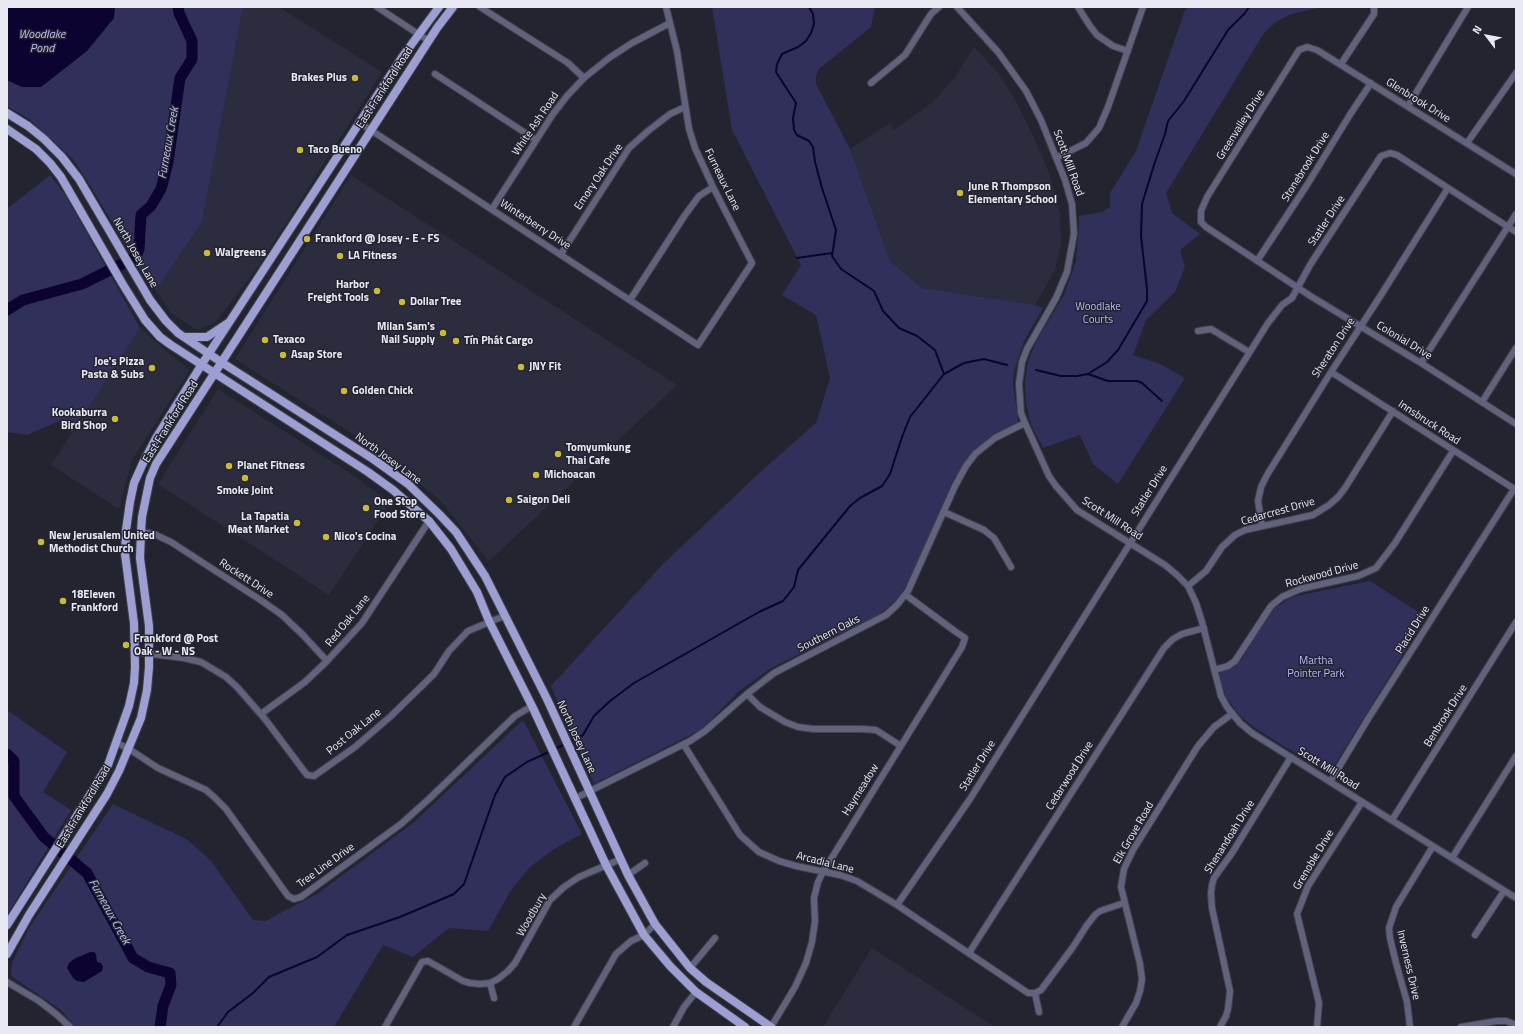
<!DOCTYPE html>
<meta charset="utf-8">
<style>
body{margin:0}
#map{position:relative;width:1523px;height:1034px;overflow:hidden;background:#232430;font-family:"Titillium Web",sans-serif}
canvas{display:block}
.frame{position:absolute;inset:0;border:8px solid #e8e9f2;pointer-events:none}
.north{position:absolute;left:1467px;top:16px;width:40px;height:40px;-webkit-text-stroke:3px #232430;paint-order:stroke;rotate:302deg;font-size:11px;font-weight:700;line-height:16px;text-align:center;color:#e8e9f2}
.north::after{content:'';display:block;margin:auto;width:14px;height:18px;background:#e8e9f2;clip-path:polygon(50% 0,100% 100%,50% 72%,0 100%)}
</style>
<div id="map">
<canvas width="1523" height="1034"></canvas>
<div class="frame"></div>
<div class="north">N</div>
</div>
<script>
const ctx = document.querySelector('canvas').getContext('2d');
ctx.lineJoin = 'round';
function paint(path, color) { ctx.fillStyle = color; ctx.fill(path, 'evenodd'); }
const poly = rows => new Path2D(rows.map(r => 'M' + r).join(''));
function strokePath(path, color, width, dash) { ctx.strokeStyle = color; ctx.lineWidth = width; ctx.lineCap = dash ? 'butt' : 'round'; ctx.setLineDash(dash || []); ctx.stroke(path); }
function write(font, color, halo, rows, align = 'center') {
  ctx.font = font + ' "Titillium Web",sans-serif'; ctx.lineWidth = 3; ctx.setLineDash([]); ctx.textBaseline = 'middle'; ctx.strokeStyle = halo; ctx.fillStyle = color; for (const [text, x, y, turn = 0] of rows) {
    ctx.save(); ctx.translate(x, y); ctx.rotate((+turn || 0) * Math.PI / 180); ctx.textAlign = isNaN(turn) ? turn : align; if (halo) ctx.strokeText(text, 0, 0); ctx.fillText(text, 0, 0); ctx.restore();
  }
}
const built = poly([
 [243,7,279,7,382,72,258,267,215,323,197,330,171,313,156,290,202,222],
 [974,47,997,72,1015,99,1034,138,1049,173,1060,214,1061,243,1055,270,1035,305,922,288,890,261,850,149,890,123,894,130,933,102,955,77],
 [351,175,677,385,489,561,440,500,370,445,235,359],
 [140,328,166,351,190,370,132,460,119,509,51,465],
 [218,389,350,473,390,502,329,595,158,484],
 [872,948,995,1027,823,1027]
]);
const green = poly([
 [7,7,243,7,202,222,156,290,145,278,93,190,73,159,29,119,7,106],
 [712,7,875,7,871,27,819,69,816,76,816,84,850,149,890,261,922,288,1035,305,1043,308,1024,341,1014,371,1013,385,1018,418,1017,424,988,439,968,458,953,480,909,582,898,598,879,615,771,668,738,692,702,729,594,784,551,686,663,564,756,476,816,423,830,378,816,315,782,295,801,265,732,130],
 [1188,7,1323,7,1291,14,1276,22,1264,33,1166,193,1172,213,1200,234,1180,250,1185,267,1175,292,1146,320,1133,355,1160,364,1185,378,1118,484,1093,464,1080,435,1043,448,1031,424,1026,403,1025,382,1028,361,1036,342,1064,295,1076,261,1079,226,1079,216,1102,212,1110,207,1110,193,1136,151,1184,13],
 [50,175,66,196,140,328,72,433,64,419,27,435,7,432,7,209],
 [1370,581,1426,617,1329,774,1255,728,1240,716,1226,697,1220,678,1220,672,1234,667,1241,660,1262,626,1275,608,1289,599,1296,596],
 [7,710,67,752,43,792,71,810,7,915],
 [523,720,582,834,554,849,530,867,511,890,488,931,449,928,413,957,383,945,334,1027,75,1027,61,1010,11,976,12,963,29,928,113,804,188,840,211,861,253,920,265,921,317,894,413,823]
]);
const water = poly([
 [7,7,115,7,114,18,87,51,41,87,22,87,7,80],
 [90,952,94,952,96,954,97,962,101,963,103,967,102,971,84,982,77,981,73,978,67,968,69,963,74,959]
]);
const stream = poly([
 [797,258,832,253],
 [1036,370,1061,376,1077,376,1088,374,1107,362,1118,350,1147,301,1147,289,1141,236,1142,204,1154,165,1165,134,1168,121,1184,101,1228,30,1245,13,1249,7],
 [944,374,964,363,984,359,1007,365],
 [1088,374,1108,381,1137,381,1142,383,1162,401],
 [569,742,583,735,594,716,610,701,634,683,759,612,783,601,794,587,798,570,850,506,860,498,882,486,890,474,902,437,910,417,944,374,935,350,917,336,899,328,883,311,874,291,841,269,832,256,836,230,822,188,815,162,813,147,809,141,797,135,794,130,793,118,796,103,776,72,777,64,782,54,798,47,806,41,811,33,814,24,813,14,809,7],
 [555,749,565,744],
 [217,1027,228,1012,253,993,269,977,317,957,347,935,400,917,454,894,464,884,495,795,505,777,527,762,551,751]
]);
const river = poly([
 [7,310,23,300,82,284,136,257,139,249,141,215,151,206,161,189,168,162,180,78,192,59,192,41,179,13,178,7],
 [7,754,14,761,14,796,44,837,87,873,133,958,148,967,170,973,171,985,163,1006,160,1027]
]);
const minor = poly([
 [377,7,429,41],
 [480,7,568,63,584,78],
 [957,7,998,52,1026,91,1041,120,1065,180,1072,204,1074,234,1067,272,1056,298,1027,349,1022,362,1019,384,1021,413,1025,423,1049,476,1056,486,1077,510,1165,565,1177,575,1188,586,1196,603,1202,622,1221,696,1227,707,1240,723,1252,733,1516,898],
 [1078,7,1090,26,1097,35,1113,46,1128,51],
 [1341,64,1374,14,1374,7],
 [435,74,536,140],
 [871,83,905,55,931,14,939,7],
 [1408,106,1468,7],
 [360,123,698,345,752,263,713,187,695,148,689,129,677,51,666,7],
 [1467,143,1516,73],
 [1056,158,1086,143,1099,128,1108,107,1143,7],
 [1516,174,1317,50,1307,47,1299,50,1207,197,1201,211,1201,222,1206,227,1312,297,1421,363,1516,424],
 [492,209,553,114,567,96,584,78,609,58,632,43,670,23],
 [561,254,629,148,648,131,670,114,685,107],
 [1257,261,1307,185,1351,113,1371,83],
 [630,300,685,215,699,196,713,187],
 [1198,331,1211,329,1249,352],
 [1421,363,1516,214],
 [1331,372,1516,490],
 [1482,402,1516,348],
 [944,512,984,530,994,538,1011,567],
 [1262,526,1258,501,1261,487,1267,475,1331,372,1381,295,1448,188],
 [141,532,154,534,171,542,262,601,282,615,303,635,327,661],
 [1188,586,1206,571,1222,547,1235,535,1245,530,1313,515,1329,505,1338,497,1345,488,1393,411],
 [135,652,184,658,201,662,226,677,237,687,265,719,307,775,314,776,355,747,391,716,434,674,449,651,468,631,504,616],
 [1214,670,1228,666,1235,661,1271,606,1282,597,1300,589,1358,576,1376,568,1395,543,1453,451],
 [747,694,760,707,785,722,798,727,813,729,862,729,876,730,901,746],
 [261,714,305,682,327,661,362,623,429,521],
 [117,743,129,749,158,768,206,790,214,797,226,809,288,896,294,899,301,897,401,824,430,798,515,716,532,706],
 [684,745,740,835,759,852,779,861,796,866,840,875,857,881,897,905,1028,993,1035,993,1041,990,1073,947,1087,925,1095,915,1100,911,1124,903],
 [1330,782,1368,719,1514,489],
 [574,799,690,741,705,731,747,694,774,673,886,615,897,605,908,591,955,486,966,466,975,454,995,438,1025,423],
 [1392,820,1516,622],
 [1452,858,1516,756],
 [628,875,645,863],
 [897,905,970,799,1268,323,1282,305,1292,298,1310,265,1381,156,1390,153,1397,155,1516,232],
 [1475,935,1504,891],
 [969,953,1164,648,1173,639,1182,634,1204,628],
 [690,968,715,938],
 [7,982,39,1001,56,1014,70,1027],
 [490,983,494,998],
 [1035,993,1039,1012],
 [385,1027,422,962,428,961,463,981,470,983,480,984,490,983,498,979,508,971,515,963,550,900,564,887,579,877,621,859],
 [574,1027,616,954,631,941,644,935,655,924],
 [673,1027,684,1007,696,992],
 [771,1027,795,987,806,963,812,942,815,921,814,898,818,882,823,872,962,647,965,638,956,632,906,595],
 [1122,1027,1136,1003,1140,991,1142,979,1140,964,1121,887,1124,869,1133,850,1198,746,1214,727,1232,714],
 [1220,1027,1226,1016,1228,1009,1230,991,1212,908,1211,893,1212,885,1214,878,1232,853,1291,757],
 [1317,1027,1319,1003,1297,914,1308,886,1362,802],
 [1410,1027,1407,1002,1396,963,1390,938,1389,928,1396,907,1433,846],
 [1461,1027,1497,1021,1506,1021,1516,1025]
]);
const major = poly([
 [7,113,28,126,44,139,62,157,79,179,150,300,166,321,178,333,221,362,373,459,408,484,439,514,456,532,485,576,547,699,628,875,655,924,690,968,706,982,771,1027],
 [7,129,36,149,50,163,61,177,122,283,145,320,160,337,171,345,368,472,393,490,429,521,451,549,477,592,489,621,532,706,606,865,644,935,670,966,696,992,745,1027],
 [186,337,207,337,228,323],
 [7,925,85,803,108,765,129,706,134,683,135,667,134,623,125,554,126,530,130,502,134,483,143,463,156,438,202,364,403,56,439,7],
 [7,954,29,915,107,794,119,771,141,718,147,690,149,667,149,626,140,558,141,532,142,517,150,478,156,464,415,62,437,28,453,7]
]);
const markers = [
 [355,78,4,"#c9ba3a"],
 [300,150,4,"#c9ba3a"],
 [960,193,4,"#c9ba3a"],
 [307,239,4,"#c9ba3a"],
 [207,253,4,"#c9ba3a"],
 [340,256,4,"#c9ba3a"],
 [377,291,4,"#c9ba3a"],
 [402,302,4,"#c9ba3a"],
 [443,333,4,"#c9ba3a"],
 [265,340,4,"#c9ba3a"],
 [456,341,4,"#c9ba3a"],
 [283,355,4,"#c9ba3a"],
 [521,367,4,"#c9ba3a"],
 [152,368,4,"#c9ba3a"],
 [344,391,4,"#c9ba3a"],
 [115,419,4,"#c9ba3a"],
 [558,454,4,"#c9ba3a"],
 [229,466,4,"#c9ba3a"],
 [536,475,4,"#c9ba3a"],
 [245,478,4,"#c9ba3a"],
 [509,500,4,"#c9ba3a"],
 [366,508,4,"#c9ba3a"],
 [297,523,4,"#c9ba3a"],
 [326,537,4,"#c9ba3a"],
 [41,542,4,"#c9ba3a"],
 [63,601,4,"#c9ba3a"],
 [126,645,4,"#c9ba3a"]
];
const poiNames = [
 ["Brakes Plus",347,78,"right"],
 ["Taco Bueno",308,150],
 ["June R Thompson",968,187],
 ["Elementary School",968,200],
 ["Frankford @ Josey - E - FS",315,239],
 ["Walgreens",215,253],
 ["LA Fitness",348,256],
 ["Harbor",369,285,"right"],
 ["Freight Tools",369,298,"right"],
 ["Dollar Tree",410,302],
 ["Milan Sam's",435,327,"right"],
 ["Nail Supply",435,340,"right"],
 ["Texaco",273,340],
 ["Tín Phát Cargo",464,341],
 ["Asap Store",291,355],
 ["Joe's Pizza",144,362,"right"],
 ["Pasta & Subs",144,375,"right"],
 ["JNY Fit",529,367],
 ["Golden Chick",352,391],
 ["Kookaburra",107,413,"right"],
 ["Bird Shop",107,426,"right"],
 ["Tomyumkung",566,448],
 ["Thai Cafe",566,461],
 ["Planet Fitness",237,466],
 ["Michoacan",544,475],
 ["Smoke Joint",245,491,"center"],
 ["Saigon Deli",517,500],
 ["One Stop",374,502],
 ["Food Store",374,515],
 ["La Tapatia",289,517,"right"],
 ["Meat Market",289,530,"right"],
 ["New Jerusalem United",49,536],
 ["Methodist Church",49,549],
 ["Nico's Cocina",334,537],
 ["18Eleven",71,595],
 ["Frankford",71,608],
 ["Frankford @ Post",134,639],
 ["Oak - W - NS",134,652]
];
const streetNames = [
 ["East Frankford Road",385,88,-57],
 ["Glenbrook Drive",1418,101,32],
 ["White Ash Road",536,124,-56],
 ["Greenvalley Drive",1241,125,-58],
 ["Scott Mill Road",1068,163,70],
 ["Stonebrook Drive",1306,167,-58],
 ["Emory Oak Drive",599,177,-56],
 ["Furneaux Lane",722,180,64],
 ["Statler Drive",1327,221,-57],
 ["Winterberry Drive",535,225,33],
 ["North Josey Lane",135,253,60],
 ["Colonial Drive",1404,341,31],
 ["Sheraton Drive",1334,348,-57],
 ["East Frankford Road",171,422,-58],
 ["Innsbruck Road",1429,423,33],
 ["North Josey Lane",388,459,36],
 ["Statler Drive",1150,491,-58],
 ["Cedarcrest Drive",1278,512,-16],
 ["Scott Mill Road",1112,519,33],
 ["Rockwood Drive",1322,575,-15],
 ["Rockett Drive",246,579,33],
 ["Red Oak Lane",348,621,-51],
 ["Placid Drive",1413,630,-58],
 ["Southern Oaks",829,634,-27],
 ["Benbrook Drive",1446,716,-58],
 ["Post Oak Lane",354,732,-39],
 ["North Josey Lane",576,737,65],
 ["Statler Drive",978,766,-58],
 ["Scott Mill Road",1328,769,32],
 ["Cedarwood Drive",1070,776,-58],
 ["Haymeadow",861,790,-58],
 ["East Frankford Road",84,807,-59],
 ["Elk Grove Road",1134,833,-60],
 ["Shenandoah Drive",1230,837,-58],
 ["Grenoble Drive",1314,860,-59],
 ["Arcadia Lane",825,863,14],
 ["Tree Line Drive",326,866,-36],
 ["Woodbury",532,915,-60],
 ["Inverness Drive",1408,965,77]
];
const parkNames = [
 ["Woodlake",1098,307],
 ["Courts",1098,320],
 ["Martha",1316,661],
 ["Pointer Park",1316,674]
];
const waterNames = [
 ["Woodlake",42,35],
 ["Pond",42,49],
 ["Furneaux Creek",169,143,-80],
 ["Furneaux Creek",109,912,61]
];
paint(built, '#2c2c3f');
paint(green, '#31305b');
paint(water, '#0c0331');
strokePath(stream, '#0c0331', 2);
strokePath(river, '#0c0331', 11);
strokePath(minor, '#3f404b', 8);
strokePath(major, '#3f404b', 10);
strokePath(minor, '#61627b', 6);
strokePath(major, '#9d9fd2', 8);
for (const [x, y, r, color] of markers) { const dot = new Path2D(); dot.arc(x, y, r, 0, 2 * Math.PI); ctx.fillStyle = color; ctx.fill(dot); strokePath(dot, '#232430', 1.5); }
write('bold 11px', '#e8e9f2', '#232430', poiNames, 'left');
write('11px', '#e8e9f2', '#232430', streetNames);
write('11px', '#b5b7f9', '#232430', parkNames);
write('italic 12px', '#bec0f2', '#232430', waterNames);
</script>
